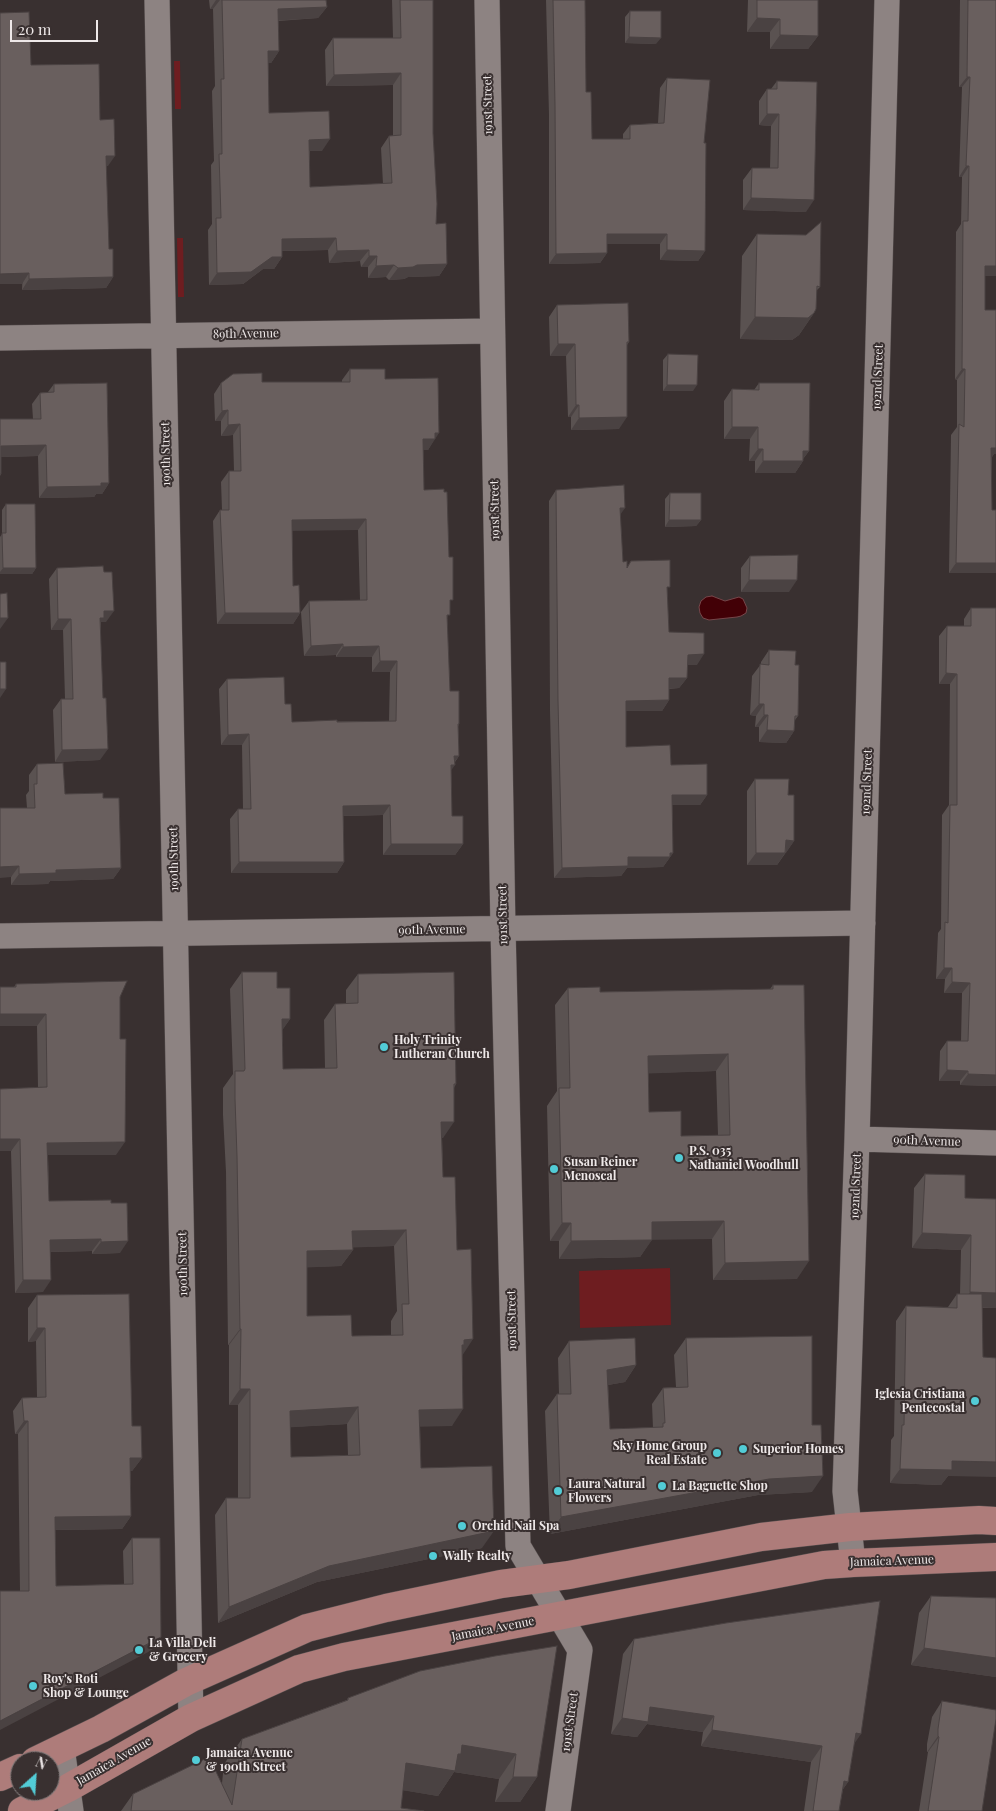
<!DOCTYPE html>
<style>
body{margin:0}
#map{position:relative;width:996px;height:1811px;overflow:hidden;background:#393030;font-family:"Playfair Display",serif}
canvas{display:block}
.north{position:absolute;left:10px;top:1751px;width:50px;height:50px;box-sizing:border-box;background:#393030;border:1px solid #817a7a;border-radius:50%;rotate:26deg;font-size:14px;font-weight:700;line-height:20px;text-align:center;color:#eee8e8}
.north::after{content:'';display:block;margin:auto;width:18px;height:22px;background:#52ccd6;clip-path:polygon(50% 0,100% 100%,50% 72%,0 100%)}
.scale{position:absolute;left:10px;top:20px;width:88px;height:22px;box-sizing:border-box;border:2px solid #eee8e8;border-top:0;padding-left:6px;font-size:15px;line-height:18px;white-space:nowrap;color:#eee8e8;-webkit-text-stroke:4px #393030;paint-order:stroke}
</style>
<div id="map">
<canvas width="996" height="1811"></canvas>
<div class="north">N</div>
<div class="scale">20 m</div>
</div>
<script>
const ctx = document.querySelector('canvas').getContext('2d');
ctx.lineJoin = 'round';
function paint(path, color) { ctx.fillStyle = color; ctx.fill(path, 'evenodd'); }
const poly = rows => new Path2D(rows.map(r => 'M' + r).join(''));
function strokePath(path, color, width, dash) { ctx.strokeStyle = color; ctx.lineWidth = width; ctx.lineCap = dash ? 'butt' : 'round'; ctx.setLineDash(dash || []); ctx.stroke(path); }
function write(font, color, halo, rows, align = 'center') {
  ctx.font = font + ' "Playfair Display",serif'; ctx.lineWidth = 4; ctx.setLineDash([]); ctx.textBaseline = 'middle'; ctx.strokeStyle = halo; ctx.fillStyle = color; for (const [text, x, y, turn = 0] of rows) {
    ctx.save(); ctx.translate(x, y); ctx.rotate((+turn || 0) * Math.PI / 180); ctx.textAlign = isNaN(turn) ? turn : align; if (halo) ctx.strokeText(text, 0, 0); ctx.fillText(text, 0, 0); ctx.restore();
  }
}
const green = poly([
 [174,61,180,61,181,109,175,109],
 [177,238,183,238,184,297,178,297],
 [670,1268,671,1325,580,1328,579,1271]
]);
const water = poly([
 [712,596,725,601,739,597,743,599,747,608,746,613,741,616,737,617,709,620,703,618,700,613,699,607,701,601,706,597,712,596]
]);
const street = poly([
 [157,0,191,1718],
 [487,0,503,929,518,1546,580,1650,558,1811],
 [0,338,492,331],
 [0,936,863,923],
 [857,1139,996,1143],
 [853,1563,845,1491,857,1139,887,0],
 [62,1748,71,1811]
]);
const primary = poly([
 [35,1761,101,1729,186,1682,307,1628,386,1608,501,1584,569,1575,761,1537,850,1527,979,1520,996,1521],
 [0,1777,20,1768],
 [22,1811,68,1788,191,1718,299,1669,344,1657,824,1565,853,1563,996,1557]
]);
const wall = poly([
 [209,0,326,0,327,7,318,18,278,21,279,51,271,63,268,63,269,113,322,151,310,151,310,187,383,184,381,148,389,136,393,136,393,85,326,86,325,50,333,38,393,38,392,0,433,0,433,133,436,224,447,264,439,276,408,277,404,279,389,280,386,277,368,278,368,267,361,267,360,261,329,263,328,250,282,251,282,257,274,269,263,269,243,284,209,285,208,230,212,224,211,165,214,161,212,91,215,86,213,9,210,9],
 [546,0,585,0,586,92,592,139,623,139,623,134,630,125,658,123,660,88,667,78,704,143,705,251,698,261,660,260,660,244,607,244,607,253,600,263,549,264,549,115],
 [748,0,818,0,818,36,808,49,770,49,770,32,747,32],
 [960,0,996,0,985,276,985,310,996,310,996,453,995,454,994,454,992,457,992,510,996,510,996,573,949,573,951,435,957,427,957,380,955,379,956,232,961,224,962,177,959,177,962,87,959,87],
 [630,11,656,44,625,43,625,17],
 [31,65,100,120,108,166,106,166,109,249,113,277,106,288,22,290],
 [777,81,806,212,743,210,743,180,752,168,770,168,771,126,759,125,759,101,767,89,771,89],
 [757,234,820,287,816,291,814,313,799,335,792,340,740,339,742,256],
 [557,305,629,342,627,345,619,429,571,430,571,417,568,417,566,356,550,356,549,317],
 [668,354,693,391,663,391,663,360],
 [350,369,385,379,435,438,428,450,423,450,424,490,450,605,447,618,450,691,459,724,458,727,459,756,455,762,451,770,452,816,463,844,455,855,383,855,383,815,343,816,344,862,337,873,231,873,230,819,238,809,243,809,242,745,221,745,219,689,227,679,285,704,292,722,389,721,390,672,372,672,372,657,336,657,336,655,304,656,301,612,309,601,360,600,358,530,292,530,293,586,300,613,293,624,217,624,213,521,220,510,222,510,221,482,229,471,234,471,233,435,221,436,221,421,215,421,214,394,221,383,262,382,342,382,342,380],
 [759,383,809,451,803,459,803,461,795,473,755,473,755,461,749,461,750,439,724,439,724,401,732,389,754,390],
 [54,384,109,483,102,494,96,494,94,497,39,498,38,456,1,457,1,474,0,476,0,419,33,419,32,404,40,393,48,392],
 [556,490,620,514,623,562,627,567,631,561,667,591,669,632,697,665,687,665,687,678,679,688,669,689,669,700,662,711,626,711,626,747,671,765,707,795,700,805,672,805,673,853,663,867,627,868,621,876,554,878,550,711,549,501],
 [670,493,701,520,696,526,665,527,665,499],
 [6,504,36,568,32,574,0,574,0,537,2,534,2,510],
 [750,556,789,592,741,592,741,568],
 [57,568,106,622,101,622,100,760,55,762,53,710,61,699,65,699,63,630,51,630,49,579],
 [971,608,996,608,996,1086,960,1085,960,1081,939,1081,940,1051,947,1041,961,1041,962,993,944,993,945,979,936,979,938,933,941,929,942,815,949,805,950,684,939,684,939,636,947,626,964,626,964,619],
 [769,650,795,665,798,716,795,720,794,731,786,743,759,742,759,727,755,727,756,716,750,715,752,676,761,664,761,662],
 [37,764,65,794,103,798,121,868,113,879,50,881,48,884,11,885,11,877,27,808,26,795,29,791,29,775],
 [755,779,788,795,794,841,777,865,747,865,747,791],
 [242,972,277,988,290,1019,282,1030,283,1069,325,1068,324,1020,335,1004,346,1004,346,990,358,974,456,1084,454,1088,443,1138,442,1138,443,1177,457,1250,462,1355,452,1426,420,1426,421,1468,482,1548,317,1582,218,1623,215,1515,226,1498,238,1498,238,1405,229,1405,229,1345,228,1345,226,1172,223,1115,223,1088,233,1074,230,989],
 [394,1246,397,1311,391,1321,391,1335,352,1336,307,1316,307,1267,341,1266,353,1250,353,1247],
 [347,1424,348,1455,291,1457,290,1427],
 [16,984,120,997,116,1155,48,1155,49,1201,120,1253,92,1254,92,1251,50,1252,43,1292,15,1293,11,1151,38,1088,37,1026,14,987],
 [773,985,797,1279,713,1280,712,1239,652,1239,640,1257,559,1259,559,1241,550,1241,547,1106,557,1091,555,1005,568,988,600,992,770,989],
 [716,1071,718,1135,681,1136,649,1112,648,1073],
 [925,1174,965,1198,996,1199,996,1308,982,1308,948,1476,941,1485,890,1483,891,1440,894,1436,896,1321,906,1306,948,1307,957,1294,960,1294,961,1250,912,1248,914,1188],
 [37,1295,132,1426,142,1458,132,1471,130,1471,131,1516,122,1529,55,1530,56,1586,124,1584,123,1551,132,1538,152,1650,20,1591,18,1434,15,1434,13,1411,22,1398,37,1397,36,1341,28,1342,28,1308],
 [686,1338,812,1492,758,1495,550,1534,545,1411,557,1394,559,1394,558,1358,569,1341,636,1365,625,1382,608,1385,610,1429,653,1428,652,1404,663,1388,676,1387,674,1355],
 [931,1596,996,1598,996,1677,911,1665,919,1613],
 [634,1639,854,1744,848,1782,843,1789,839,1811,804,1811,811,1762,701,1746,703,1732,647,1724,637,1737,611,1734,623,1654],
 [495,1656,537,1777,520,1802,495,1802,499,1779,454,1772,438,1796,403,1790,401,1808,424,1811,121,1811,133,1794,222,1783,224,1764,242,1739,347,1700,348,1698],
 [942,1701,982,1811,919,1811,928,1752,927,1752,927,1744,932,1717]
]);
const shadedWall = poly([
 [216,0,220,0,213,9,210,9],
 [327,7,318,18,270,21,278,9],
 [757,18,780,19,770,32,747,32],
 [780,35,818,36,808,49,770,49],
 [629,37,661,38,656,44,625,43],
 [268,51,279,51,271,63,260,63],
 [401,73,393,85,326,86,334,75],
 [967,77,970,77,962,87,959,87],
 [767,114,779,114,771,126,759,125],
 [330,139,322,151,301,151,309,140],
 [106,156,115,156,108,166,98,166],
 [966,166,969,166,962,177,959,177],
 [751,198,814,200,806,212,743,210],
 [607,234,667,234,660,244,600,244],
 [336,238,328,250,273,251,282,239],
 [369,250,360,261,329,263,337,251],
 [667,250,705,251,698,261,660,260],
 [607,253,600,263,549,264,556,254],
 [369,256,377,256,368,267,361,267],
 [272,257,282,257,274,269,263,269,243,284,209,285,217,273],
 [447,264,439,276,408,277,404,279,389,280,398,268,417,265],
 [394,265,386,277,368,278,376,266],
 [985,266,996,266,996,276,978,276],
 [29,273,22,284,0,284,0,274],
 [113,277,106,288,22,290,29,279],
 [814,313,799,335,792,340,740,339,755,317],
 [558,344,575,344,566,356,550,356],
 [962,369,965,369,957,380,955,379],
 [667,385,697,385,693,391,663,391],
 [576,405,579,405,571,417,568,417],
 [228,410,221,421,215,421,222,411],
 [627,417,619,429,571,430,579,418],
 [240,424,233,435,221,436,228,425],
 [732,427,758,427,750,439,724,439],
 [435,433,439,433,428,450,415,450,423,439],
 [46,445,38,456,0,457,1,446],
 [996,446,996,453,995,454,994,454,991,458,991,448],
 [758,449,763,449,755,461,749,461],
 [803,451,809,451,801,461,803,461,795,473,755,473,763,461],
 [101,483,109,483,102,494,96,494,94,497,39,498,47,487],
 [620,508,625,508,618,518],
 [366,519,358,530,285,531,292,520],
 [669,520,701,520,696,526,665,527],
 [956,563,996,563,996,573,949,573],
 [3,568,36,568,32,574,0,574,0,572],
 [749,580,797,580,789,592,741,592],
 [104,611,114,611,106,622,101,622,92,629],
 [225,613,300,613,293,624,217,624],
 [0,618,8,618,0,629],
 [58,619,71,619,63,630,51,630],
 [343,644,336,655,304,656,311,646],
 [379,646,372,657,336,657,343,647],
 [704,654,697,665,681,665,688,655],
 [380,661,397,661,390,672,372,672],
 [946,673,957,674,950,684,939,684],
 [669,678,687,678,679,688,662,689],
 [0,689,6,689,0,698],
 [669,700,662,711,618,711,626,701],
 [759,704,764,704,756,716,750,715],
 [764,715,768,715,759,727,755,727],
 [767,730,794,731,786,743,759,742],
 [249,734,242,745,221,745,228,735],
 [108,749,100,760,55,762,62,750],
 [454,756,459,756,452,765,455,765,447,776],
 [672,795,707,795,700,805,665,805],
 [390,805,383,815,336,816,343,806],
 [786,840,794,841,786,853],
 [391,844,463,844,455,855,383,855],
 [673,853,663,867,627,868,621,876,554,878,562,868,628,857],
 [756,853,785,853,777,865,747,865],
 [239,862,344,862,337,873,231,873],
 [19,866,11,877,0,878,0,867],
 [121,868,113,879,50,881,48,884,11,885,19,874,56,870],
 [944,968,952,968,945,979,936,979],
 [952,982,970,983,962,993,944,993],
 [0,1014,46,1014,37,1026,0,1026],
 [282,1019,290,1019,279,1035],
 [728,1054,716,1071,635,1074,648,1056],
 [947,1070,968,1071,960,1081,939,1081],
 [968,1074,996,1075,996,1086,960,1085],
 [441,1122,454,1122,443,1138,430,1139],
 [0,1139,20,1139,11,1151,0,1151],
 [125,1142,116,1155,39,1155,47,1143],
 [724,1221,712,1239,640,1240,652,1222],
 [562,1223,571,1223,559,1241,550,1241],
 [406,1230,394,1246,341,1248,352,1231],
 [922,1233,971,1235,961,1250,912,1248],
 [101,1239,92,1251,42,1252,50,1240],
 [652,1240,640,1257,559,1259,571,1241],
 [128,1241,120,1253,92,1254,101,1242],
 [353,1250,341,1266,295,1268,307,1251],
 [809,1261,797,1279,713,1280,725,1263],
 [23,1280,51,1280,43,1292,15,1293],
 [970,1292,996,1293,996,1308,959,1307],
 [37,1328,45,1328,36,1341,28,1342],
 [240,1329,241,1329,229,1345,228,1345],
 [473,1339,462,1356,456,1356,464,1340],
 [636,1365,625,1382,596,1387,607,1370],
 [240,1389,250,1389,238,1405,229,1405],
 [358,1407,347,1424,279,1428,290,1411],
 [463,1409,452,1426,408,1427,419,1410],
 [24,1421,28,1421,18,1434,15,1434],
 [130,1458,142,1458,132,1471,121,1471],
 [952,1461,996,1462,996,1477,948,1476,941,1485,890,1483,900,1469],
 [823,1476,812,1492,758,1495,550,1534,561,1517,769,1479],
 [131,1516,122,1529,46,1530,55,1517],
 [494,1531,482,1548,317,1582,218,1623,229,1607,329,1566],
 [161,1637,152,1650,0,1730,0,1721],
 [924,1648,996,1658,996,1677,911,1665],
 [650,1707,714,1716,703,1732,647,1724,637,1737,611,1734,622,1718],
 [712,1730,822,1746,811,1762,701,1746],
 [856,1733,861,1734,850,1750],
 [938,1736,939,1737,928,1752,927,1752],
 [462,1745,516,1754,499,1779,454,1772,438,1796,389,1788,406,1763],
 [513,1777,537,1777,520,1802,495,1802],
 [844,1781,848,1782,837,1798]
]);
const building = poly([
 [222,0,326,0,327,7,278,9,279,51,268,51,269,113,329,111,330,139,309,140,310,187,392,183,389,136,401,135,401,73,334,75,333,38,401,38,400,0,433,0,433,133,437,204,436,224,446,223,447,264,417,265,413,267,398,268,394,265,376,266,377,256,369,256,369,250,337,251,336,238,282,239,282,257,272,257,251,272,217,273,216,218,221,218,219,154,222,154,221,79,224,79,222,0],
 [553,0,585,0,586,92,591,92,592,139,630,139,630,125,664,123,667,78,710,80,704,143,706,143,705,251,667,250,667,234,607,234,607,253,556,254,555,105,553,0],
 [757,0,818,0,818,36,780,35,780,19,757,18,757,0],
 [968,0,996,0,996,266,985,266,985,310,996,310,996,448,991,448,992,510,996,510,996,563,956,563,959,424,964,427,965,369,962,369,963,221,968,221,969,166,966,166,970,77,967,77,968,0],
 [630,11,661,11,661,38,629,37,630,11],
 [29,12,31,65,99,64,100,120,114,119,115,156,106,156,109,249,113,249,113,277,29,279,29,273,0,274,0,13,29,12],
 [777,81,817,82,814,200,751,198,752,168,778,168,779,114,767,114,767,89,777,89,777,81],
 [821,222,820,287,817,286,816,309,814,313,808,318,755,317,757,234,806,235,821,222],
 [628,303,629,342,627,342,627,417,579,418,579,405,576,405,575,344,558,344,557,305,628,303],
 [668,354,698,355,697,385,667,385,668,354],
 [350,369,385,369,385,379,438,378,439,433,435,433,435,439,423,439,424,490,444,489,444,492,447,492,449,557,453,557,453,600,450,600,450,615,447,615,450,691,459,691,459,724,458,724,459,756,454,756,455,765,451,765,452,816,463,816,463,844,391,844,390,805,343,806,344,862,239,862,238,809,251,809,249,734,228,735,227,679,284,677,285,704,291,704,292,722,337,720,337,722,396,721,397,661,380,661,379,646,343,647,343,644,311,646,309,601,367,600,366,519,292,520,293,586,299,585,300,613,225,613,220,510,229,510,229,471,241,471,240,424,228,425,228,410,222,411,221,383,233,374,262,373,262,382,350,382,350,369],
 [107,383,109,483,101,483,101,486,47,487,46,445,1,446,1,474,0,474,0,419,41,419,40,393,54,392,54,384,107,383],
 [759,383,810,383,809,451,803,451,803,461,763,461,763,449,758,449,758,427,732,427,732,389,759,390,759,383],
 [624,485,625,508,620,508,623,562,627,561,627,568,631,561,670,560,670,587,667,587,669,632,704,633,704,654,688,655,687,678,669,678,669,700,626,701,626,747,670,745,671,765,707,764,707,795,672,795,673,853,670,853,670,857,628,857,628,866,562,868,558,701,556,490,624,485],
 [670,493,701,493,701,520,669,520,670,493],
 [6,504,35,504,36,568,3,568,2,533,6,533,6,504],
 [798,555,797,580,749,580,750,556,798,555],
 [103,566,104,572,112,572,114,611,104,611,104,618,100,618,103,698,106,698,108,749,62,750,61,699,73,699,71,619,58,619,57,568,103,566],
 [7,593,8,618,0,618,0,594,7,593],
 [971,608,996,608,996,1075,968,1074,968,1071,947,1070,947,1041,968,1041,970,983,952,982,952,968,944,968,945,922,948,923,950,805,957,805,957,674,946,673,947,626,971,626,971,608],
 [769,650,796,651,795,665,799,665,798,716,795,716,794,731,767,730,768,715,764,715,764,704,759,704,760,664,769,665,769,650],
 [0,662,6,662,6,689,0,689,0,662],
 [63,763,65,794,103,793,103,798,119,798,121,868,56,870,56,873,19,874,19,866,0,867,0,808,35,808,34,784,37,784,37,764,63,763],
 [755,779,789,779,788,795,794,795,794,841,786,840,785,853,756,853,755,779],
 [242,972,277,972,277,988,290,988,290,1019,282,1019,283,1069,337,1068,335,1004,358,1003,358,974,454,972,456,1084,454,1084,454,1122,441,1122,443,1177,455,1177,457,1250,471,1249,473,1339,464,1340,464,1345,462,1345,463,1409,419,1410,421,1468,492,1466,494,1531,329,1566,229,1607,226,1498,250,1498,250,1389,240,1389,241,1329,240,1329,237,1156,235,1099,235,1071,244,1071,245,1069,242,972],
 [406,1230,409,1304,402,1304,403,1335,352,1336,351,1315,307,1316,307,1251,353,1250,352,1231,406,1230],
 [358,1407,360,1455,291,1457,290,1411,358,1407],
 [127,981,120,997,120,1039,126,1039,125,1142,47,1143,49,1201,111,1200,111,1203,127,1203,128,1241,101,1242,101,1239,50,1240,51,1280,23,1280,20,1139,0,1139,0,1089,47,1087,46,1014,0,1014,0,987,16,987,16,984,127,981],
 [773,985,804,985,809,1261,725,1263,724,1221,652,1222,652,1240,571,1241,571,1223,562,1223,559,1088,570,1088,568,988,600,987,600,992,773,989,773,985],
 [728,1054,730,1135,681,1136,681,1111,649,1112,648,1056,728,1054],
 [925,1174,965,1175,965,1198,996,1199,996,1293,970,1292,971,1235,922,1233,925,1174],
 [129,1294,132,1426,141,1426,142,1458,130,1458,131,1516,55,1517,56,1586,133,1584,132,1538,160,1538,161,1637,0,1721,0,1591,29,1591,28,1421,24,1421,22,1398,46,1397,45,1328,37,1328,37,1295,129,1294],
 [957,1294,982,1294,983,1357,996,1358,996,1462,952,1461,952,1470,900,1469,902,1425,904,1425,906,1306,957,1308,957,1294],
 [812,1336,812,1425,821,1425,823,1476,769,1479,561,1517,557,1394,571,1394,569,1341,635,1338,636,1365,607,1370,610,1429,663,1427,663,1423,665,1423,663,1388,688,1387,686,1338,812,1336],
 [931,1596,996,1598,996,1658,924,1648,931,1596],
 [880,1601,861,1734,856,1733,848,1782,844,1781,839,1811,813,1811,822,1746,712,1730,714,1716,650,1707,648,1722,622,1718,634,1639,726,1623,880,1601],
 [557,1646,537,1777,513,1777,516,1754,462,1745,461,1754,458,1754,455,1771,406,1763,401,1808,424,1811,131,1811,133,1794,209,1757,232,1805,242,1739,348,1700,348,1698,420,1671,495,1656,557,1646],
 [942,1701,996,1710,996,1719,982,1811,928,1811,939,1737,938,1736,938,1729,942,1701]
]);
const markers = [
 [384,1047,5,"#52ccd6"],
 [679,1158,5,"#52ccd6"],
 [554,1169,5,"#52ccd6"],
 [975,1401,5,"#52ccd6"],
 [743,1449,5,"#52ccd6"],
 [717,1453,5,"#52ccd6"],
 [662,1486,5,"#52ccd6"],
 [558,1491,5,"#52ccd6"],
 [462,1526,5,"#52ccd6"],
 [433,1556,5,"#52ccd6"],
 [139,1650,5,"#52ccd6"],
 [33,1686,5,"#52ccd6"],
 [196,1760,5,"#52ccd6"]
];
const streetNames = [
 ["191st Street",488,105,-91],
 ["89th Avenue",246,334,-1],
 ["192nd Street",878,377,-88],
 ["190th Street",166,454,-91],
 ["191st Street",495,510,-91],
 ["192nd Street",867,782,-88],
 ["190th Street",174,859,-91],
 ["191st Street",503,915,-91],
 ["90th Avenue",432,930,-1],
 ["90th Avenue",927,1141,2],
 ["192nd Street",856,1186,-88],
 ["190th Street",183,1264,-91],
 ["191st Street",512,1320,-91],
 ["Jamaica Avenue",892,1561,-2],
 ["Jamaica Avenue",493,1629,-11],
 ["191st Street",570,1722,-82],
 ["Jamaica Avenue",114,1761,-30]
];
const poiNames = [
 ["Holy Trinity",394,1040],
 ["Lutheran Church",394,1054],
 ["P.S. 035",689,1151],
 ["Nathaniel Woodhull",689,1165],
 ["Susan Reiner",564,1162],
 ["Menoscal",564,1176],
 ["Iglesia Cristiana",965,1394,"right"],
 ["Pentecostal",965,1408,"right"],
 ["Sky Home Group",707,1446,"right"],
 ["Real Estate",707,1460,"right"],
 ["Superior Homes",753,1449],
 ["Laura Natural",568,1484],
 ["Flowers",568,1498],
 ["La Baguette Shop",672,1486],
 ["Orchid Nail Spa",472,1526],
 ["Wally Realty",443,1556],
 ["La Villa Deli",149,1643],
 ["& Grocery",149,1657],
 ["Roy's Roti",43,1679],
 ["Shop & Lounge",43,1693],
 ["Jamaica Avenue",206,1753],
 ["& 190th Street",206,1767]
];
paint(green, '#6e1d20');
paint(water, '#420006');
strokePath(water, '#76464a', 1);
strokePath(street, '#564e4e', 26);
strokePath(primary, '#564e4e', 29);
strokePath(street, '#8d8382', 25);
strokePath(primary, '#ae7c7a', 28);
paint(wall, '#5a5251');
paint(shadedWall, '#4a4242');
paint(building, '#695f5e');
strokePath(building, '#4a4242', 1);
for (const [x, y, r, color] of markers) { const dot = new Path2D(); dot.arc(x, y, r, 0, 2 * Math.PI); ctx.fillStyle = color; ctx.fill(dot); strokePath(dot, '#393030', 2); }
write('12px', '#eee8e8', '#393030', streetNames);
write('bold 12px', '#eee8e8', '#393030', poiNames, 'left');
</script>
